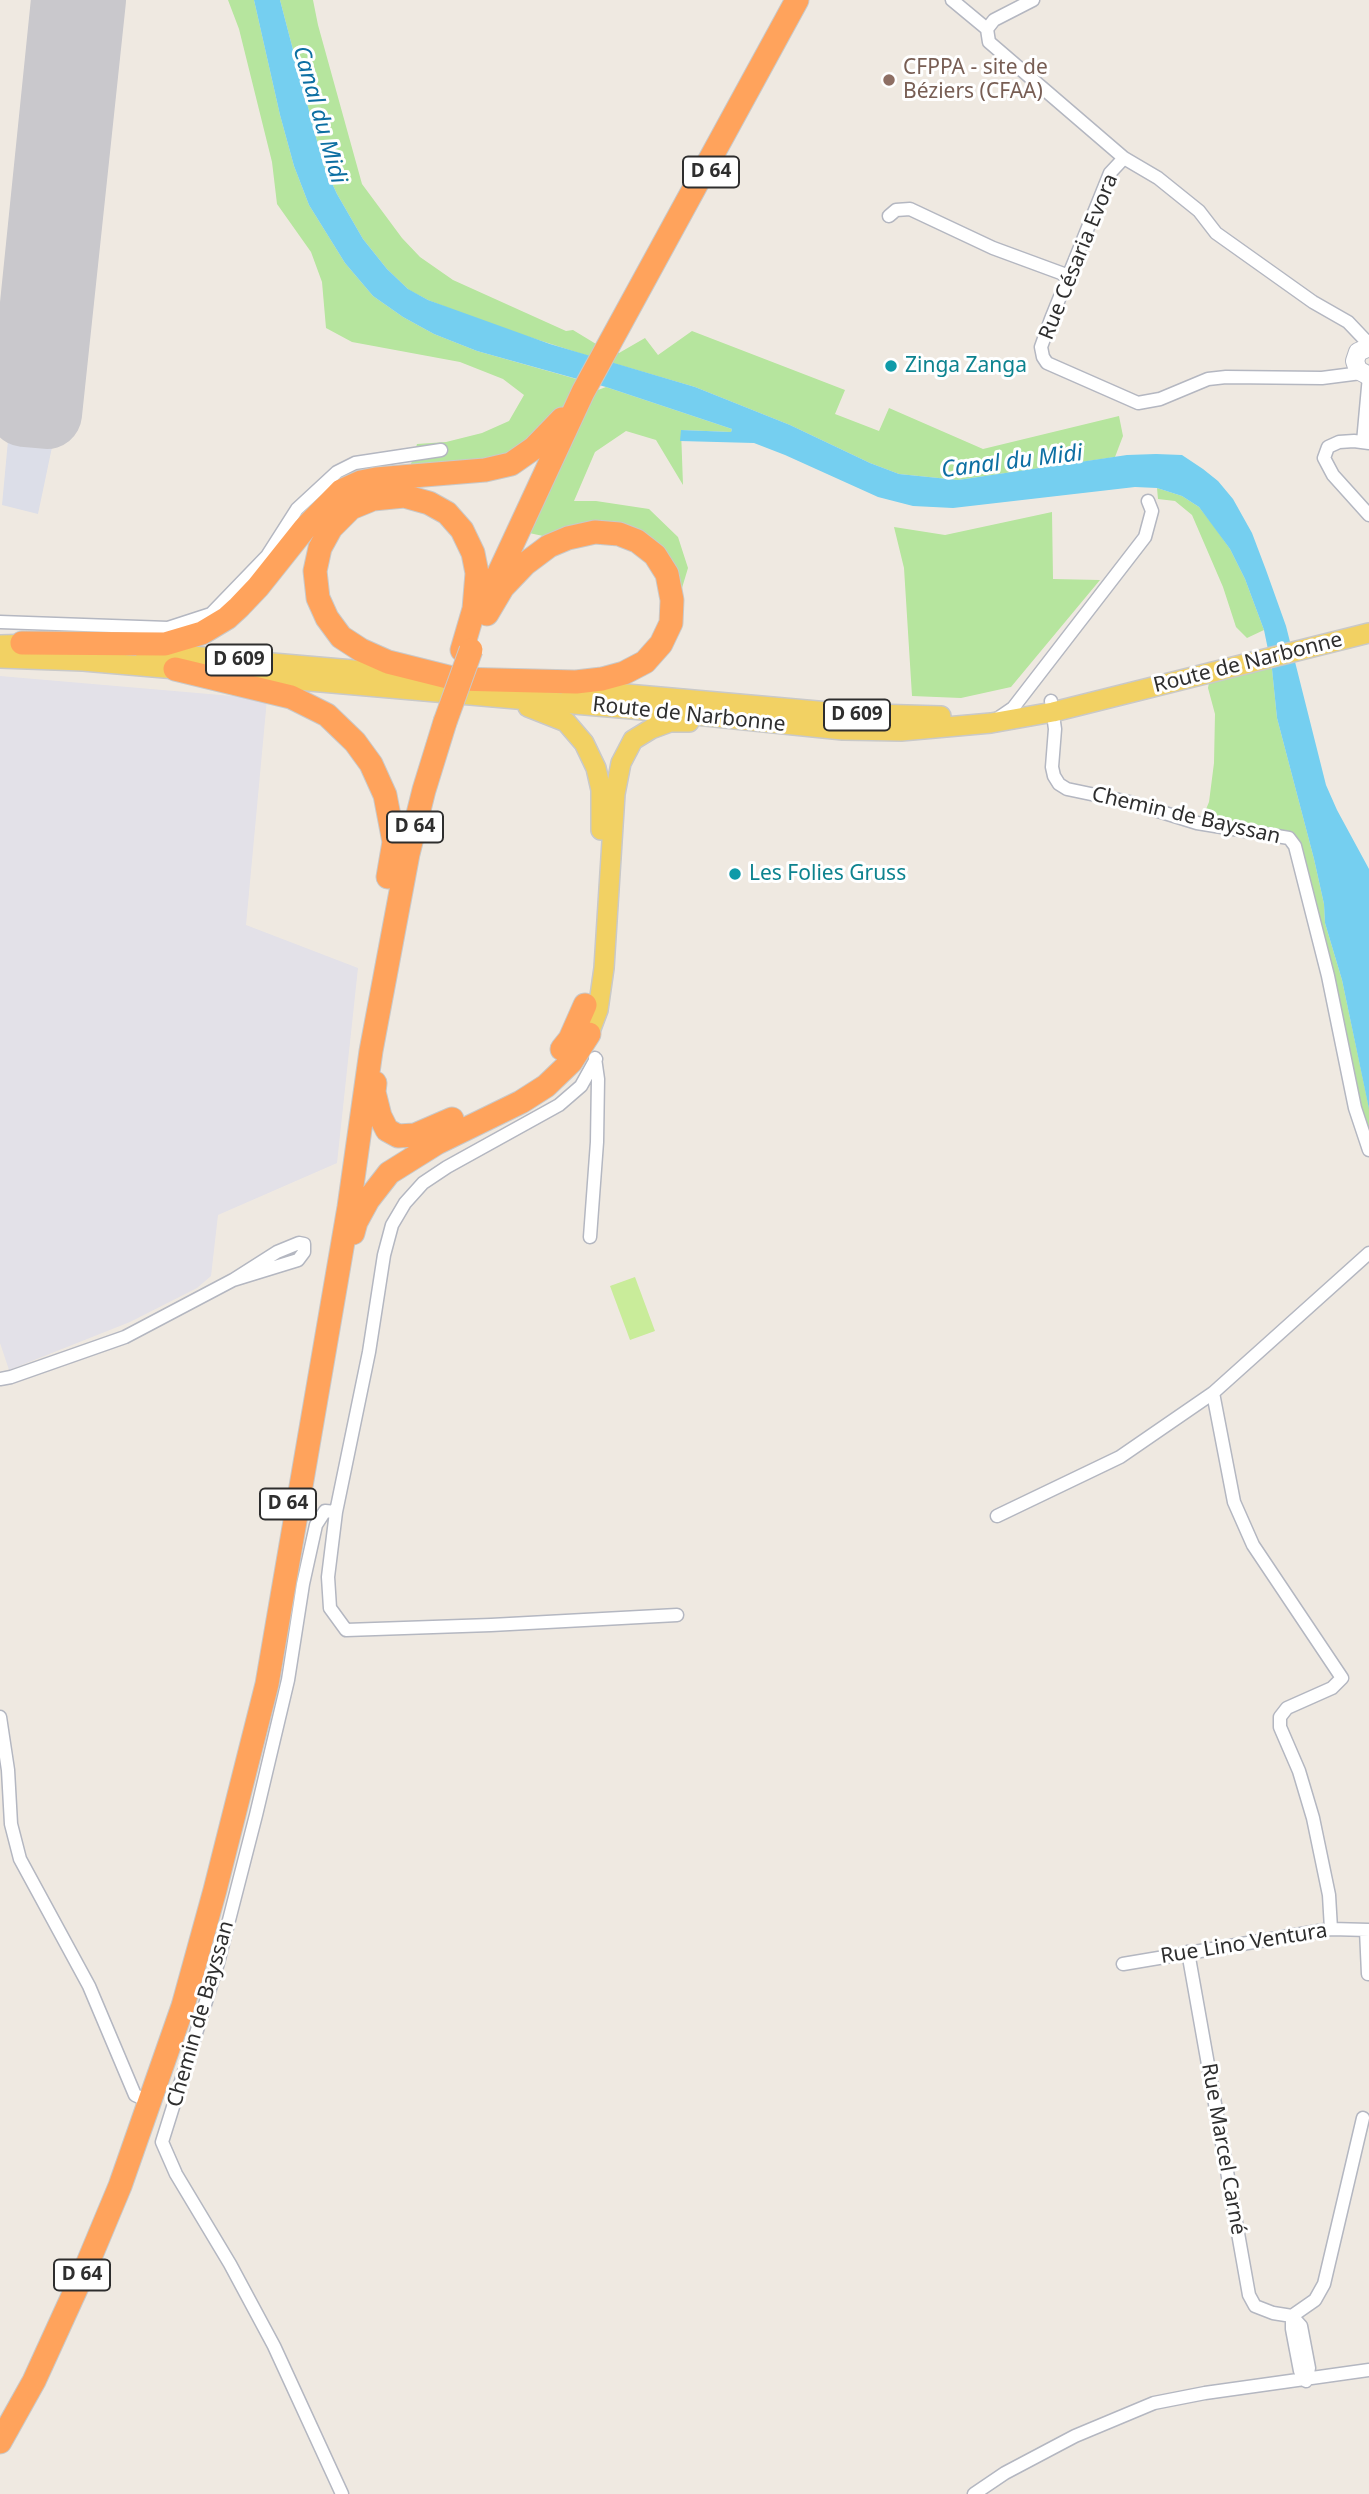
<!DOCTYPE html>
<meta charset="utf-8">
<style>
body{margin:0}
canvas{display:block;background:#efe9e1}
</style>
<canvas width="1369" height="2494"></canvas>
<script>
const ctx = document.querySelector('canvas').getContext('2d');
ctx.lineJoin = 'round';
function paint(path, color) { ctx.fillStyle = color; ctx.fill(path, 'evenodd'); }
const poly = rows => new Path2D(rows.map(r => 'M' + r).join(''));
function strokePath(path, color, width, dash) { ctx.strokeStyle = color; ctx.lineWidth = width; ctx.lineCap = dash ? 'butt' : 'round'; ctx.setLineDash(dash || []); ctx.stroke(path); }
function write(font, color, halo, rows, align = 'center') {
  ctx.font = font + ' "Noto Sans",sans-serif'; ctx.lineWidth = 6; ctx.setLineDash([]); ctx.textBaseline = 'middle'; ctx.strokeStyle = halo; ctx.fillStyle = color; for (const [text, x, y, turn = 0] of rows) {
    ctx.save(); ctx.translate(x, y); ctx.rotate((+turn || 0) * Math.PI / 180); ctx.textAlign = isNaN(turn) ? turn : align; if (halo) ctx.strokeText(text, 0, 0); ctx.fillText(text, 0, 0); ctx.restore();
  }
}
const industrial = poly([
 [0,676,267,699,246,925,358,968,337,1163,218,1215,211,1276,197,1288,130,1322,9,1370,0,1343]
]);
const airport = poly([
 [49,0,99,0,72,286,82,304,38,514,2,505]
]);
const green = poly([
 [228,0,254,0,280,115,294,166,309,205,345,263,373,296,403,317,434,334,477,351,587,382,534,448,421,475,411,464,417,444,446,442,482,433,509,421,524,395,503,379,460,362,352,342,326,328,322,282,311,252,277,204,272,162,239,29],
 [280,0,313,0,318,25,362,184,402,238,420,257,453,280,566,331,573,330,601,347,619,353,645,338,658,355,692,331,845,390,835,414,879,431,889,408,983,449,1119,416,1123,436,1115,457,958,480,899,474,870,463,790,425,695,387,582,354,489,324,428,300,409,290,387,269,363,239,337,194,324,166,314,130],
 [606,387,732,429,731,432,681,430,683,485,656,440,626,431,595,452,574,501,596,501,649,509,678,537,688,568,682,588,661,552,632,526,592,525,548,537,529,533,590,393],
 [1157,488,1182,496,1199,507,1213,525,1230,549,1245,579,1264,630,1247,638,1236,627,1223,587,1192,515,1175,501,1158,499],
 [1052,512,1053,579,1100,580,1011,687,961,698,912,696,904,568,894,527,945,535],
 [1255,661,1272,669,1277,718,1314,859,1324,904,1325,923,1342,980,1369,1108,1369,1150,1288,838,1200,824,1209,802,1214,763,1215,714,1208,688,1211,672]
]);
const pitch = poly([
 [635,1277,655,1331,630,1340,610,1286]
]);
const water = poly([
 [254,0,280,0,314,130,324,166,337,194,363,239,387,269,408,289,428,300,550,344,695,387,790,425,870,463,899,474,958,480,1127,455,1156,454,1182,455,1203,469,1218,481,1233,499,1252,533,1266,570,1286,626,1326,785,1337,810,1369,869,1369,1109,1342,980,1325,923,1324,904,1314,859,1277,718,1272,669,1264,630,1245,579,1230,549,1199,507,1182,496,1157,488,1135,487,953,508,913,506,878,497,785,455,754,443,680,441,681,430,731,432,732,429,606,387,477,351,434,334,403,317,373,296,345,263,309,205,294,166,280,115]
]);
const runway = poly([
 [66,0,24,412,47,414,91,0]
]);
const street = poly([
 [952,0,987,29,989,42,1124,158,1158,178,1199,211,1216,233,1313,302,1348,322,1369,344],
 [987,29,994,20,1033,0],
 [1124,158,1110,173,1051,319,1041,347,1043,357,1047,363,1138,403,1160,399,1208,379,1226,377,1322,378,1361,373],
 [889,216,896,210,910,209,993,248,1069,276],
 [1363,442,1369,376],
 [1369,443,1354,441,1339,442,1328,447,1324,458,1333,475,1369,515],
 [0,622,168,628,211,614,267,556,297,509,337,472,355,463,441,450],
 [1051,701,1055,729,1052,767,1054,776,1059,784,1067,789,1129,802,1197,823,1289,838,1295,846,1328,976,1355,1108,1369,1150],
 [997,719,1013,708,1145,537,1152,511,1148,501],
 [596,1059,581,1086,559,1105,447,1167,423,1183,405,1203,392,1225,384,1255,369,1352,336,1512,328,1577,330,1608,346,1630,491,1625,677,1615],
 [590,1237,597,1142,598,1079,595,1058],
 [0,1379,11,1377,125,1337,233,1280,277,1252,299,1243,304,1244,304,1252,298,1260,233,1280],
 [1213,1393,1234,1502,1253,1545,1342,1678,1332,1688,1287,1708,1280,1717,1280,1727,1299,1771,1313,1818,1329,1895,1331,1929],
 [336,1512,325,1511,316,1525,303,1584,288,1680,256,1815,218,1963,162,2142,176,2174,230,2264,274,2346,342,2494],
 [997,1516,1120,1457,1213,1393,1369,1253],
 [0,1717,8,1770,11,1824,20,1859,89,1986,135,2095,150,2102],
 [1366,1930,1368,1974],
 [1188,1952,1249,2295,1255,2306,1273,2313,1292,2316,1301,2326,1309,2368,1306,2381],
 [1123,1964,1331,1929,1369,1930],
 [1292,2316,1315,2300,1324,2284,1363,2118],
 [1292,2316,1292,2329,1300,2371,1306,2381],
 [974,2494,1005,2473,1075,2436,1154,2403,1205,2393,1369,2370]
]);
const secondary = poly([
 [1369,347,1358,352,1355,361,1358,370,1369,376]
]);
const primary = poly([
 [0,645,34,644],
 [145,652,411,675],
 [0,658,83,661,188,670],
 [229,674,666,712,843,730,901,731,991,723,1053,712,1369,633],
 [570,689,840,713,941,716],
 [528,707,566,722,584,743,596,768,601,790,601,830],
 [589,1034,598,1010,604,968,615,794,621,763,633,740,651,729,670,722,689,722]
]);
const highway = poly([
 [491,590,583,392,797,0],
 [22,643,165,644,202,633,227,618,239,607,258,587,305,528,341,491,361,482,376,479,485,470,511,464,534,448,562,419],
 [462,650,474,609,477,573,473,553,462,530,447,513,429,503,404,496,373,499,351,508,331,528,320,548,315,571,318,598,327,618,341,637,361,650,388,662,456,679,576,682,602,679,624,673,645,662,661,644,671,623,672,600,667,574,655,555,637,541,619,534,595,532,568,538,549,546,525,564,503,587,487,614],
 [175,669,291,697,327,715,355,742,371,764,385,795,394,842,388,877],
 [562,1049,570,1039,585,1005],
 [375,1083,374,1092,380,1116,387,1130,398,1136,415,1135,452,1119],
 [353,1233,356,1222,368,1200,389,1173,437,1143,521,1102,546,1086,571,1062,589,1034],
 [0,2442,34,2381,87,2265,120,2186,183,2006,215,1890,267,1684,349,1207,371,1051,408,854,424,790,445,722]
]);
const highwayBridge = poly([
 [445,722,471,650]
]);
const markers = [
 [889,80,7,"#8d6e63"],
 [891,366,7,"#0f9aa8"],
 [735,874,7,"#0f9aa8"]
];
const shields = [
 [711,172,56],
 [239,660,66],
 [857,715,66],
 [415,827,56],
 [288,1504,56],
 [82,2275,56]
];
const shieldNames = [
 ["D 64",711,172],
 ["D 609",239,660],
 ["D 609",857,715],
 ["D 64",415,827],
 ["D 64",288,1504],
 ["D 64",82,2275]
];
const educationNames = [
 ["CFPPA - site de",903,68],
 ["Béziers (CFAA)",903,92]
];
const streetNames = [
 ["Rue Césaria Evora",1079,257,-68],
 ["Route de Narbonne",1248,663,-14],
 ["Route de Narbonne",689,715,6],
 ["Chemin de Bayssan",1186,816,13],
 ["Rue Lino Ventura",1244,1944,-9],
 ["Chemin de Bayssan",201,2014,-74],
 ["Rue Marcel Carné",1223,2149,80]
];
const cultureNames = [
 ["Zinga Zanga",905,366],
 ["Les Folies Gruss",749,874]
];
const waterNames = [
 ["Canal du Midi",319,115,74],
 ["Canal du Midi",1012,462,-7]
];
paint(industrial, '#e3e1e8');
paint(airport, '#dcdee8');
paint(green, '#b6e59e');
paint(pitch, '#c9ec9a');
paint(water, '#75cff0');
strokePath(runway, '#c9c8cc', 70);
strokePath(street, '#b4b7c1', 15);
strokePath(secondary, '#b4b7c1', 20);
strokePath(primary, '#c9c9c9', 22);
strokePath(highway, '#c9c9c9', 25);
strokePath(street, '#fff', 12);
strokePath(secondary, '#fff', 18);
strokePath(primary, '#f2d163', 19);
strokePath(highway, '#ffa35c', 23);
strokePath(highwayBridge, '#c9c9c9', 25, []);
strokePath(highwayBridge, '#ffa35c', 23);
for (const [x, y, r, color] of markers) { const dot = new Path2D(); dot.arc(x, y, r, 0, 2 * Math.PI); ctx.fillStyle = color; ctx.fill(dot); strokePath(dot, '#fff', 2.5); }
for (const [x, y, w] of shields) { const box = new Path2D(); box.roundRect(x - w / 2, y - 15.5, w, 31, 5); ctx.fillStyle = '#fff'; ctx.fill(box); strokePath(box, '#2e2e2e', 2); }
write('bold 19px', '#2e2e2e', null, shieldNames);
write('21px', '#785e54', '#fff', educationNames, 'left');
write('21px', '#2e2e2e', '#fff', streetNames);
write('21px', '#0d838f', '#fff', cultureNames, 'left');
write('italic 23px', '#0d6fa3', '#fff', waterNames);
</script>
